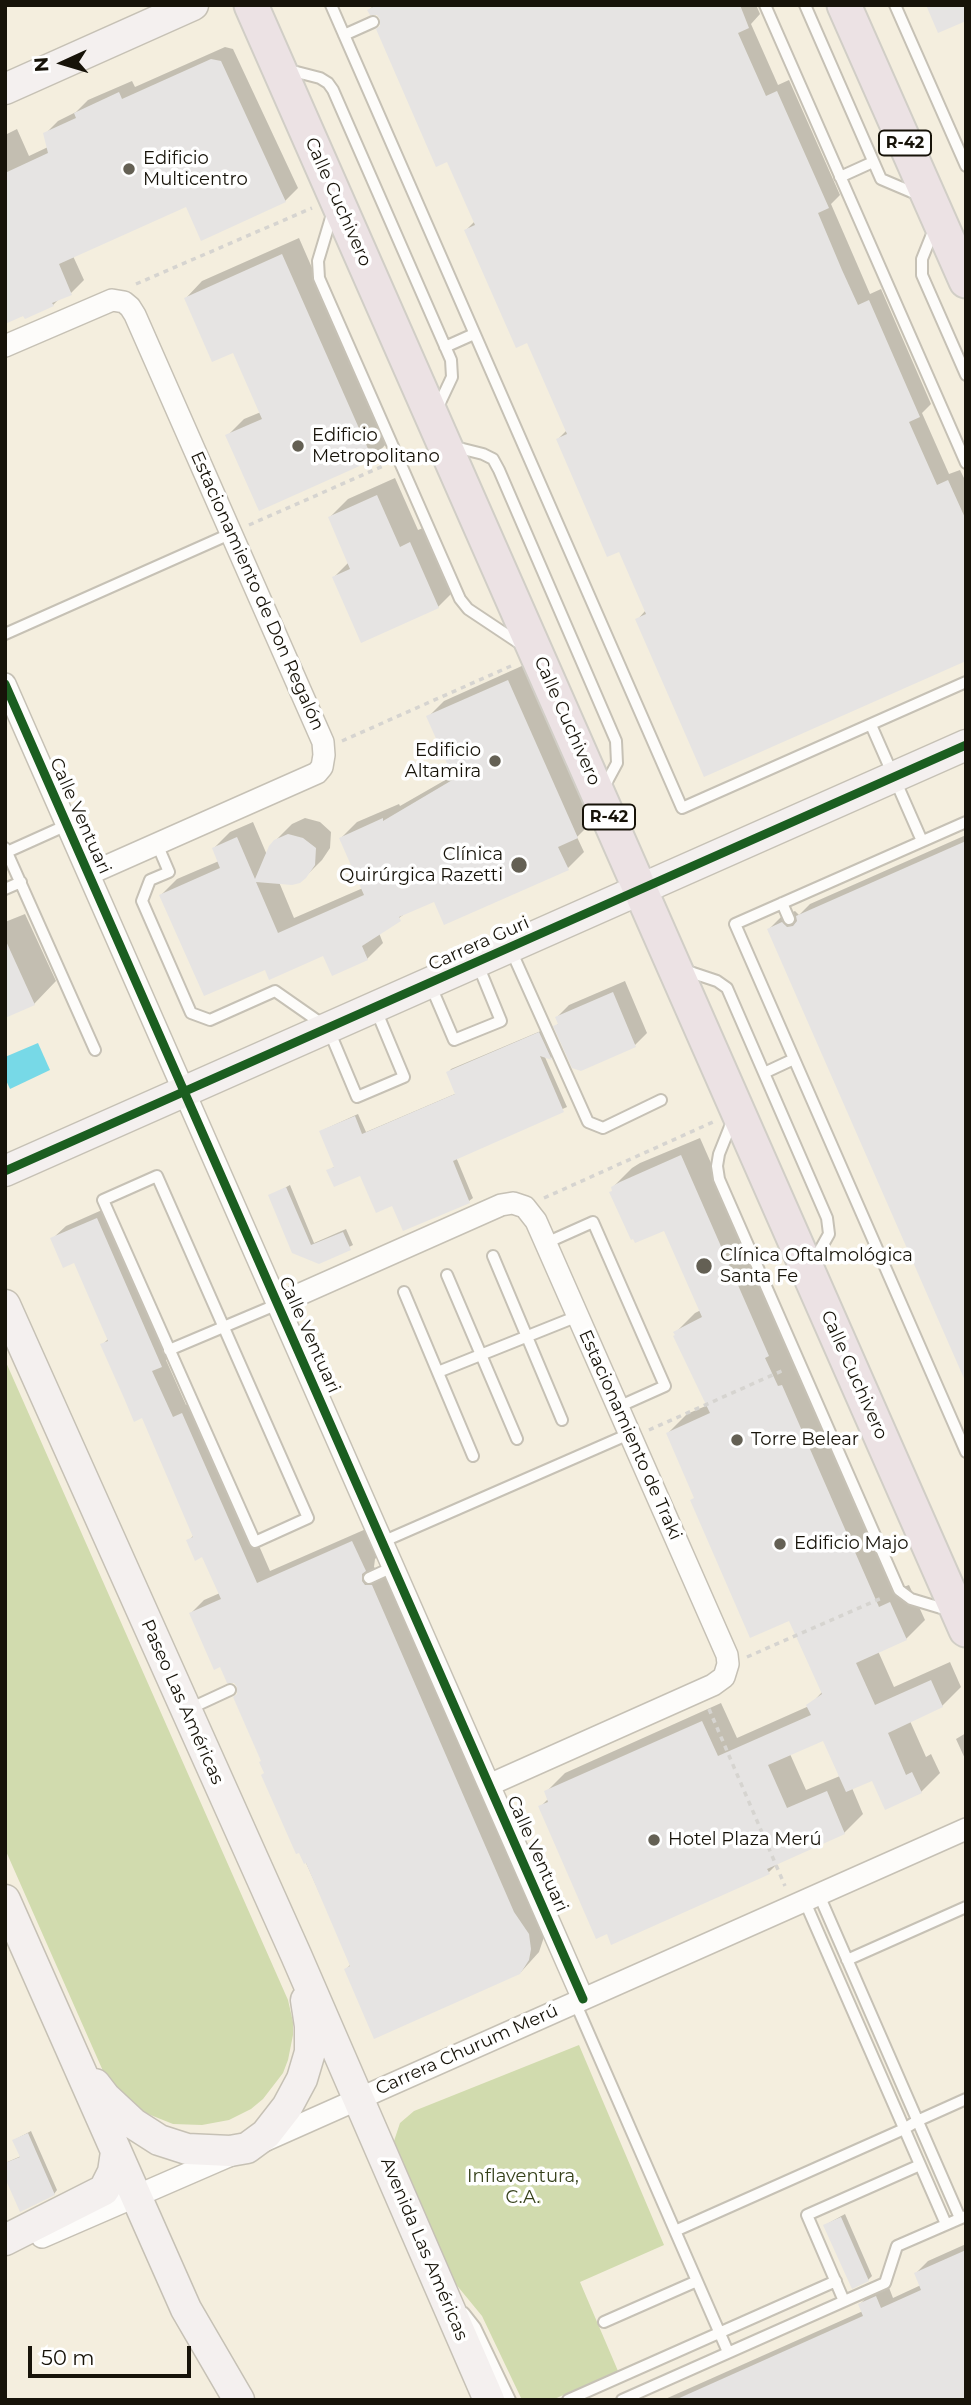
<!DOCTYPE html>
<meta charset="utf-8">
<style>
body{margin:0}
#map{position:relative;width:971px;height:2405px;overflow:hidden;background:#f4eede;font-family:Montserrat,sans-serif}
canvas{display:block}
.frame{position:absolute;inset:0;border:7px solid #171309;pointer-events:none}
.north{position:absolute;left:28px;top:28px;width:70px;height:70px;-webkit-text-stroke:5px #fff;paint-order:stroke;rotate:266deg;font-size:19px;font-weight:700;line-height:28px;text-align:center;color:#171309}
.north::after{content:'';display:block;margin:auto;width:24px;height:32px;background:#171309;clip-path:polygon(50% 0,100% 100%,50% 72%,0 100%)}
.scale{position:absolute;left:28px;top:2346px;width:163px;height:32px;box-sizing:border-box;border:4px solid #171309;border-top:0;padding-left:9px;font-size:21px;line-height:24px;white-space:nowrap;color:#171309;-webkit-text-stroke:5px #fff;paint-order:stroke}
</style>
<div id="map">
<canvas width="971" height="2405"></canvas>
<div class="frame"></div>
<div class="north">N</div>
<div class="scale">50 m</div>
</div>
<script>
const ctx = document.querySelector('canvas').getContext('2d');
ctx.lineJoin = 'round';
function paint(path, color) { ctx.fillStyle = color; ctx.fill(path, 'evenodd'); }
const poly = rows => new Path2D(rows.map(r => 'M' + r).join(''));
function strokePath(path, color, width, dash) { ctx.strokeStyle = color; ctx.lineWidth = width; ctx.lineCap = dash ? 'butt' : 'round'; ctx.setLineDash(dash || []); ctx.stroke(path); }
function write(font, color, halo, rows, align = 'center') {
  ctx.font = font + ' Montserrat,sans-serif'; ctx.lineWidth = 7; ctx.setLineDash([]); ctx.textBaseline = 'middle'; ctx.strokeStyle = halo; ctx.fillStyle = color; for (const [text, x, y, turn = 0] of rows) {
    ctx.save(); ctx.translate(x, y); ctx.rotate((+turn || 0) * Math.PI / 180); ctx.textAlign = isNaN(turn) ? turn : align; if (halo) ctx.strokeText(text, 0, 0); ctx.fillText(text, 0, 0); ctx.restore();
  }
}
const green = poly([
 [5,1360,288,2000,293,2022,293,2035,288,2060,283,2073,263,2099,251,2109,229,2120,202,2125,173,2124,148,2114,136,2106,113,2085,103,2071,5,1849],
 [579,2045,664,2245,580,2282,618,2371,552,2400,522,2400,482,2316,450,2277,393,2144,400,2123,414,2111]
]);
const water = poly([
 [38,1043,50,1070,10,1089,5,1078,5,1057]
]);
const shadow = poly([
 [374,5,756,5,760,14,751,24,778,85,789,80,840,195,831,204,854,257,870,294,881,289,931,404,922,413,949,474,960,470,966,482,966,659,637,620,646,610,619,549,558,439,567,430,528,341,466,230,475,221,448,159,381,26,382,19,378,14,369,10],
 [225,47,233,49,298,188,285,201,187,205,73,256,84,280,71,293,59,299,53,305,5,322,5,135,17,129,29,156,48,147,45,134,58,121,76,112,88,100,132,81,135,87],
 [299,238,388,442,372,459,227,436,244,419,261,412,234,351,186,298,202,281],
 [395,478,418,530,428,526,456,589,438,607,334,577,349,562,330,517,348,499],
 [524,665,593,821,577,837,584,852,568,868,434,900,407,912,379,933,383,943,367,959,324,954,266,968,161,895,177,879,219,861,214,848,230,832,253,822,267,855,275,841,292,824,305,818,320,822,331,832,330,848,322,860,305,877,279,882,294,918,363,888,341,838,357,822,399,804,400,806,454,775,428,717,444,701],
 [966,835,966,1378,769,929,781,917,795,911,799,915,810,904],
 [25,914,56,981,34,1004,5,1016,5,922],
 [625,981,647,1033,635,1045,556,1026,560,1022,557,1017,569,1005],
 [543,1030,554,1055,551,1058,544,1055,567,1107,456,1157,473,1198,469,1201,404,1229,393,1204,361,1174,328,1171,335,1166,321,1132,325,1129,358,1114,366,1132,457,1093,448,1073,451,1069],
 [700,1138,898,1589,909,1585,925,1620,906,1639,878,1651,894,1687,950,1662,961,1687,942,1706,910,1721,926,1757,931,1754,940,1773,921,1792,873,1778,852,1788,863,1814,844,1833,780,1861,768,1873,540,1807,549,1798,546,1792,565,1773,721,1703,737,1738,809,1706,823,1691,790,1619,668,1433,687,1414,708,1405,676,1332,695,1313,701,1310,665,1229,613,1187,632,1168,640,1163],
 [824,1739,840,1776,806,1790,790,1754],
 [290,1185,314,1243,346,1229,353,1245,319,1262,270,1196],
 [111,1206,175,1352,166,1360,186,1405,196,1401,270,1571,366,1529,378,1556,375,1559,374,1567,379,1572,385,1573,527,1899,542,1921,544,1937,539,1952,521,1972,346,1969,351,1964,266,1773,238,1694,239,1687,191,1613,204,1600,220,1593,203,1555,188,1541,194,1535,143,1416,102,1345,109,1338,75,1261,52,1239,66,1226],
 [966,1733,966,1761,956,1739],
 [31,2131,57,2190,54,2194,5,2174,5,2163,21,2156,14,2140],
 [845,2214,872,2276,868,2280,825,2225],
 [966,2244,966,2400,663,2400,863,2311,860,2304,872,2292,888,2285,893,2298,921,2285,916,2273,928,2261]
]);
const building = poly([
 [377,5,740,5,749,28,738,33,766,96,777,91,829,208,818,213,842,270,858,305,869,300,920,417,909,422,937,485,948,480,966,520,966,661,704,777,635,619,646,614,619,552,607,557,556,439,567,434,527,343,516,348,464,230,475,225,447,162,436,167,376,29,380,26,380,19,377,15,370,15,367,10],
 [926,5,966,5,966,21,938,33],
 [211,59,221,61,286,202,201,241,186,207,59,264,72,295,52,303,54,306,25,319,23,316,5,324,5,173,48,153,43,133,76,118,74,113,119,92,122,99],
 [282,254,373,460,259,511,225,435,262,419,233,353,212,362,184,298],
 [377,495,400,547,410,542,439,608,361,643,332,577,350,569,328,517],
 [508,680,578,838,558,847,569,870,444,925,434,902,399,917,401,921,362,946,368,960,332,976,323,956,269,980,265,970,204,996,159,895,220,868,212,848,237,837,255,879,269,846,274,840,288,834,303,838,316,848,315,865,306,878,300,883,292,885,256,882,278,933,364,895,339,838,383,818,383,821,454,779,426,716],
 [966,841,966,1383,767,929,782,922,787,927,793,926,797,921,796,916],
 [5,939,35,1005,5,1018],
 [613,992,636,1047,581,1071,572,1068,553,1026,558,1024,555,1017],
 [539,1032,552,1060,540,1056,564,1112,453,1161,470,1203,403,1231,392,1206,376,1213,360,1176,334,1187,326,1170,334,1167,319,1131,355,1116,362,1134,455,1094,446,1072],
 [681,1155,769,1356,765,1358,778,1386,782,1385,879,1607,890,1602,907,1640,856,1663,875,1705,931,1680,943,1707,888,1733,906,1775,912,1772,922,1793,885,1810,872,1781,846,1792,823,1741,768,1765,787,1808,827,1791,845,1834,767,1869,770,1874,611,1945,607,1934,596,1939,538,1806,548,1802,544,1791,702,1721,718,1756,811,1715,806,1705,822,1694,789,1621,750,1638,690,1500,694,1498,666,1433,710,1413,673,1336,675,1335,673,1332,702,1317,664,1231,635,1243,633,1239,631,1240,609,1192,612,1191,611,1187,620,1182],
 [286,1187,311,1245,343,1232,351,1250,319,1264,292,1253,268,1195],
 [97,1218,162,1367,152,1371,173,1417,182,1413,257,1583,352,1541,366,1571,362,1574,362,1581,365,1585,372,1585,514,1912,529,1934,531,1949,529,1960,520,1974,374,2039,344,1969,350,1966,306,1863,304,1864,299,1853,296,1854,261,1775,264,1773,259,1762,261,1761,233,1697,237,1694,237,1687,234,1683,227,1683,220,1667,214,1670,189,1613,221,1599,202,1557,195,1561,186,1540,193,1537,142,1418,134,1422,124,1398,100,1344,108,1341,74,1263,63,1268,50,1238],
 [28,2133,55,2195,20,2212,5,2178,5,2163,20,2157,12,2140],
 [841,2217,869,2281,852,2289,823,2225],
 [966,2250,966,2400,675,2400,863,2316,858,2304,876,2296,881,2308,921,2290,914,2273]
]);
const path = poly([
 [136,284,312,208],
 [249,525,383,466],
 [342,741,511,666],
 [544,1198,713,1122],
 [649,1430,786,1369],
 [747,1657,884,1597],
 [709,1709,785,1886]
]);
const lane = poly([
 [331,5,682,808,966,682],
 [765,5,966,463],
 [805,5,881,179,921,196],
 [895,5,966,166],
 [344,35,373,22],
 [285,69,320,78,328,83,333,90,451,360,452,377,436,411],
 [840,177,873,162],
 [333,211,318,261,319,278,460,599,468,609,522,645],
 [934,229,922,259,922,275,966,375],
 [445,347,474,334],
 [451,446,483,454,493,459,499,470,616,741,617,763,603,789],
 [5,634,232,533],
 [871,725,922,841],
 [966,822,735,924,966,1452],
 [157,844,169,872,150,880,142,901,191,1013,210,1020,275,991,328,1028,357,1097,404,1077,376,1010],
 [5,848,95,1050],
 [7,852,67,825],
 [5,889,21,882],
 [782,903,789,919],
 [510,948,588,1122,603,1128,661,1100],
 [684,970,717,981,727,988,827,1218,829,1234,811,1266],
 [430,984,454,1040,501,1021,478,965],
 [764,1073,794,1059],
 [733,1119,719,1154,717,1166,719,1179,899,1590,911,1599,951,1611],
 [157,1176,308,1518,255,1542,103,1200,157,1176],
 [546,1243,593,1222,665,1386,618,1407],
 [493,1256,562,1420],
 [447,1275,517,1439],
 [404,1292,473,1456],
 [169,1350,278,1304],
 [438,1372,578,1316],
 [382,1542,629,1434],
 [369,1578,393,1567],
 [189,1709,230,1690],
 [819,1895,960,2218],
 [805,1902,946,2224],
 [847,1960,966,1907],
 [575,2002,728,2352],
 [675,2231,904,2129,917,2121,966,2099],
 [844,2301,807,2215,920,2165],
 [464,2313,475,2327,510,2400],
 [604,2322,697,2281],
 [568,2400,836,2281],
 [622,2400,885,2283,897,2246,966,2216]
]);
const street = poly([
 [5,346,112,300,124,302,130,307,135,315,323,742,324,755,322,767,317,773,89,874],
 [5,684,583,1999],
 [278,1304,501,1205,513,1203,525,1207,536,1221,727,1655,728,1664,724,1677,713,1685,489,1785],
 [264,2141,966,1829],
 [42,2237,231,2155]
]);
const secondary = poly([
 [5,89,193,5],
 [5,1171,966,745],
 [5,1305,296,1955,489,2400],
 [5,1900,186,2309,239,2400],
 [95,2084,105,2097,134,2124,159,2140,187,2149,230,2151,247,2148,266,2134,287,2107,302,2079,310,2052,310,2026,306,2000],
 [5,2240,104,2190,113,2172,116,2152]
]);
const primary = poly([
 [251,5,966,1630],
 [844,5,966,281]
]);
const cycleway = poly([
 [5,684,583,1999],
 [5,1171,966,745]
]);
const markers = [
 [129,169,7,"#646054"],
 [298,446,7,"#646054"],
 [495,761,7,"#646054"],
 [519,865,9,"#646054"],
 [704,1266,9,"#646054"],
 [737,1440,7,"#646054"],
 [780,1544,7,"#646054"],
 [654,1840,7,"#646054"]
];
const shields = [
 [905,143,52],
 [609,817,52]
];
const shieldNames = [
 ["R-42",905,143],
 ["R-42",609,817]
];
const poiNames = [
 ["Edificio",143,159],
 ["Multicentro",143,180],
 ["Edificio",312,436],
 ["Metropolitano",312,457],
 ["Edificio",481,751,"right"],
 ["Altamira",481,772,"right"],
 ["Clínica",503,855,"right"],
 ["Quirúrgica Razetti",503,876,"right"],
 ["Clínica Oftalmológica",720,1256],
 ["Santa Fe",720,1277],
 ["Torre Belear",751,1440],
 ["Edificio Majo",794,1544],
 ["Hotel Plaza Merú",668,1840]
];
const streetNames = [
 ["Calle Cuchivero",338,202,66],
 ["Estacionamiento de Don Regalón",257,591,66],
 ["Calle Cuchivero",567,721,66],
 ["Calle Ventuari",80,816,66],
 ["Carrera Guri",479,944,-24],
 ["Calle Ventuari",309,1335,66],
 ["Calle Cuchivero",854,1375,66],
 ["Estacionamiento de Traki",630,1435,66],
 ["Paseo Las Américas",182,1702,66],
 ["Calle Ventuari",537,1854,66],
 ["Carrera Churum Merú",467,2050,-24],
 ["Avenida Las Américas",424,2249,67]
];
const parkNames = [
 ["Inflaventura,",523,2177],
 ["C.A.",523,2198]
];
paint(green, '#d1dbae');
paint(water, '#77d9e7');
paint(shadow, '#0003');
paint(building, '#e6e4e3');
strokePath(lane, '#c6c1b5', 14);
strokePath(street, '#c6c1b5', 24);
strokePath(secondary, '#c6c1b5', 33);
strokePath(primary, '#d1cec6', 37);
strokePath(path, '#d6d4d0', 3.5, [5, 5]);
strokePath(lane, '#fdfcfa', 10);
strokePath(street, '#fdfcfa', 21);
strokePath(secondary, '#f4f0ef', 30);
strokePath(primary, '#ece2e4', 33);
strokePath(cycleway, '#1b5e20', 9);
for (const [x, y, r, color] of markers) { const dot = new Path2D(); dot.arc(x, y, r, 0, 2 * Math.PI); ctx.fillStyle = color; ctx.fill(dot); strokePath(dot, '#fff', 2.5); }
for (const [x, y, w] of shields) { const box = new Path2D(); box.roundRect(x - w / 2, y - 12.5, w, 25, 5); ctx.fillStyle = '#fff'; ctx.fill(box); strokePath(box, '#171309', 2); }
write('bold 16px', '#171309', null, shieldNames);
write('18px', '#171309', '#fff', poiNames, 'left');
write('18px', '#171309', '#fff', streetNames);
write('18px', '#35401a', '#fff', parkNames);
</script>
